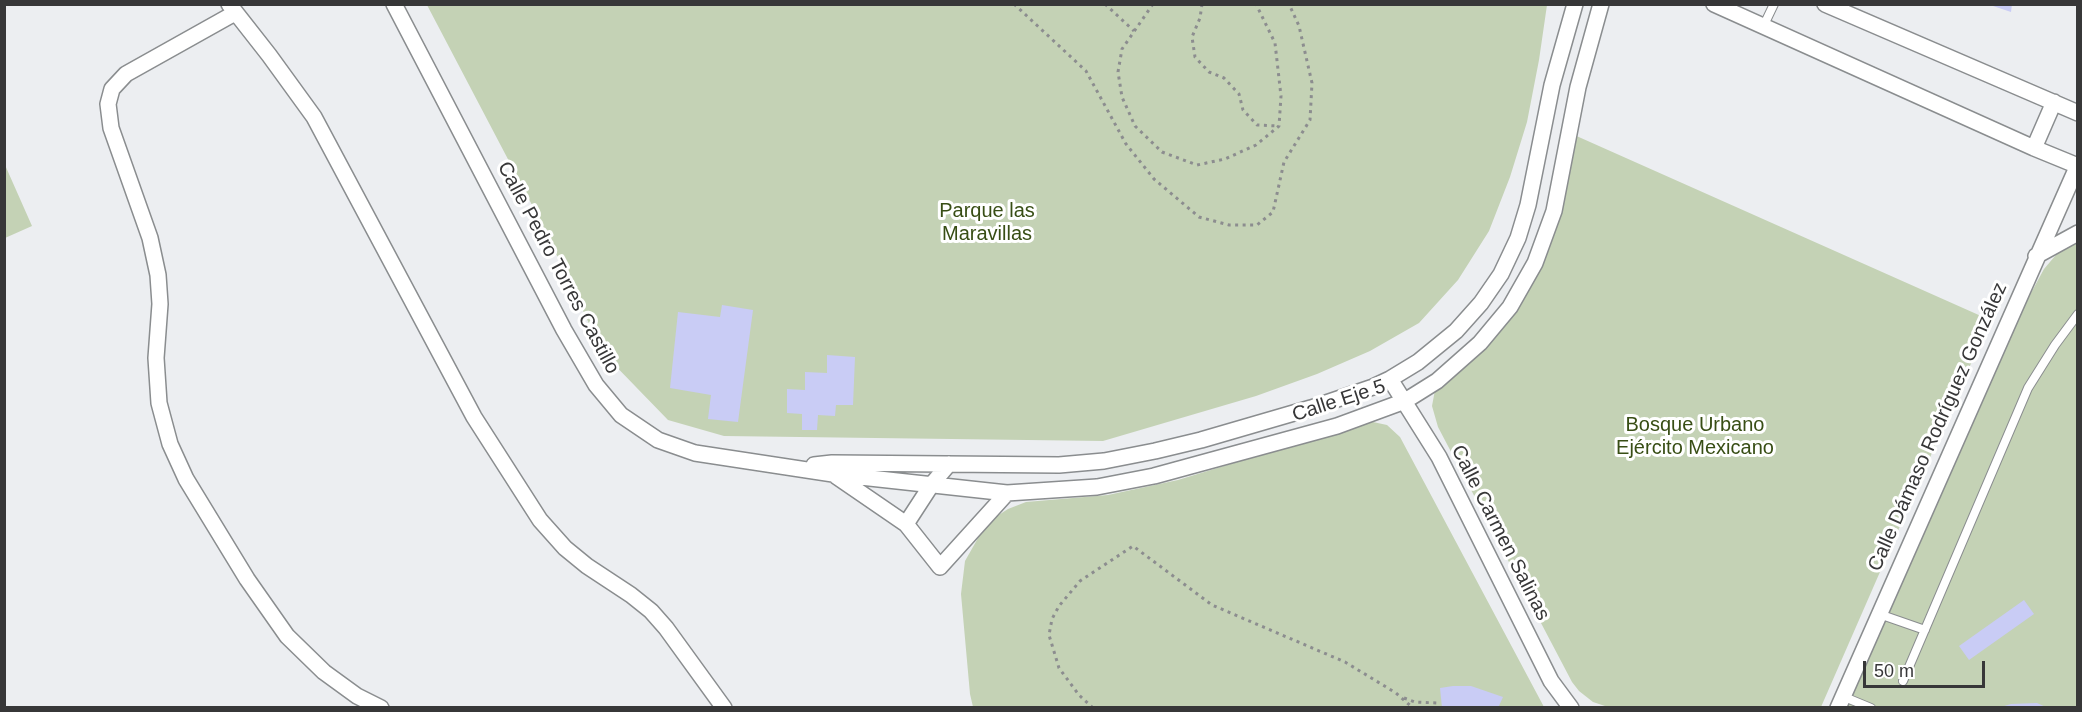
<!DOCTYPE html>
<meta charset="utf-8">
<style>
body{margin:0}
#map{position:relative;width:2082px;height:712px;overflow:hidden;background:#eceef1;font-family:Arial,sans-serif}
canvas{display:block}
.frame{position:absolute;inset:0;border:6px solid #373738;pointer-events:none}
.scale{position:absolute;left:1863px;top:661px;width:122px;height:27px;box-sizing:border-box;border:3px solid #373738;border-top:0;padding-left:8px;font-size:18px;line-height:21px;white-space:nowrap;color:#373738;-webkit-text-stroke:4px #fff;paint-order:stroke}
</style>
<div id="map">
<canvas width="2082" height="712"></canvas>
<div class="frame"></div>
<div class="scale">50 m</div>
</div>
<script>
const ctx = document.querySelector('canvas').getContext('2d');
ctx.lineJoin = 'round';
function paint(path, color) { ctx.fillStyle = color; ctx.fill(path, 'evenodd'); }
const poly = rows => new Path2D(rows.map(r => 'M' + r).join(''));
function strokePath(path, color, width, dash) { ctx.strokeStyle = color; ctx.lineWidth = width; ctx.lineCap = dash ? 'butt' : 'round'; ctx.setLineDash(dash || []); ctx.stroke(path); }
function write(font, color, halo, rows, align = 'center') {
  ctx.font = font + ' Arial,sans-serif'; ctx.lineWidth = 6; ctx.setLineDash([]); ctx.textBaseline = 'middle'; ctx.strokeStyle = halo; ctx.fillStyle = color; for (const [text, x, y, turn = 0] of rows) {
    ctx.save(); ctx.translate(x, y); ctx.rotate((+turn || 0) * Math.PI / 180); ctx.textAlign = isNaN(turn) ? turn : align; if (halo) ctx.strokeText(text, 0, 0); ctx.fillText(text, 0, 0); ctx.restore();
  }
}
const green = poly([
 [427,5,1547,5,1539,60,1527,122,1510,177,1489,231,1458,280,1419,323,1370,351,1317,374,1256,396,1103,441,724,436,668,420,603,353,542,224],
 [1572,134,1990,320,1821,707,1624,707,1605,706,1593,702,1579,691,1572,682,1438,427,1432,406,1435,390,1514,306],
 [5,165,32,226,5,238,4,238],
 [2077,238,2077,707,1847,708,2025,304,2044,269,2061,249],
 [1373,422,1387,425,1400,437,1544,707,973,707,970,694,961,594,965,561,982,531,994,518,1008,509,1026,502,1108,495,1178,480,1362,424]
]);
const building = poly([
 [1987,4,2012,4,2011,12],
 [722,305,753,310,738,422,708,419,711,395,670,388,678,312,720,317],
 [827,355,855,357,853,405,836,405,835,416,818,415,817,430,802,430,802,414,787,413,787,389,805,390,805,372,827,373],
 [2024,600,2034,614,1969,660,1959,646],
 [1453,686,1471,686,1503,697,1498,708,1442,708,1440,688],
 [2037,703,2048,708,2001,707,2011,704]
]);
const path = poly([
 [1014,4,1086,71,1126,144,1154,179,1199,217,1229,225,1257,225,1273,212,1284,162,1310,120,1312,83,1299,26,1289,4],
 [1105,4,1134,31],
 [1153,4,1122,49,1118,72,1122,97,1135,126,1162,152,1197,165,1225,159,1256,145,1279,126,1281,96,1275,43,1256,4],
 [1202,4,1200,18,1192,37,1195,57,1209,72,1224,78,1239,94,1243,110,1257,125,1277,126],
 [1404,698,1415,702,1437,703],
 [1093,708,1079,695,1059,668,1049,635,1052,619,1059,606,1080,581,1133,546,1212,605,1345,662,1396,693,1413,708]
]);
const service = poly([
 [1763,27,1774,4],
 [1879,614,1925,630],
 [1903,681,2028,388,2055,345,2078,314],
 [1842,696,1871,708]
]);
const minor = poly([
 [229,4,269,55,314,117,474,417,540,520,565,548,587,566,631,595,651,611,666,628,724,708],
 [394,4,564,330,596,385,621,415,658,440,695,453,833,474,1007,493,1097,487,1154,476,1337,426,1405,401,1437,381,1480,343,1510,307,1535,263,1554,211,1578,87,1601,4],
 [1714,4,2034,148,2078,166],
 [1825,4,2078,113],
 [235,13,126,74,112,89,108,104,111,128,150,238,158,275,160,304,156,358,159,403,170,444,186,479,247,579,287,636,324,672,357,696,381,708],
 [2034,148,2054,102],
 [2036,256,2078,233],
 [1390,379,1439,457,1551,681,1571,708],
 [814,465,832,463,1059,465,1104,461,1155,451,1201,440,1311,408,1373,387,1390,379,1418,362,1456,331,1481,303,1501,274,1518,238,1528,205,1552,85,1575,4],
 [836,476,906,524,940,567,1007,493],
 [906,524,932,484,949,464],
 [1838,708,2078,165]
]);
const parkNames = [
 ["Parque las",987,211],
 ["Maravillas",987,234],
 ["Bosque Urbano",1695,425],
 ["Ejército Mexicano",1695,448]
];
const streetNames = [
 ["Calle Pedro Torres Castillo",558,268,62],
 ["Calle Eje 5",1339,401,-18],
 ["Calle Dámaso Rodríguez González",1938,427,-66],
 ["Calle Carmen Salinas",1500,533,63]
];
paint(green, '#c4d2b5');
paint(building, '#c9ccf5');
strokePath(service, '#8a8d8f', 10);
strokePath(minor, '#8a8d8f', 18);
strokePath(path, '#8c8d8f', 3, [3, 4.5]);
strokePath(service, '#fff', 8);
strokePath(minor, '#fff', 15);
write('20px', '#384e15', '#fff', parkNames);
write('20px', '#373738', '#fff', streetNames);
</script>
